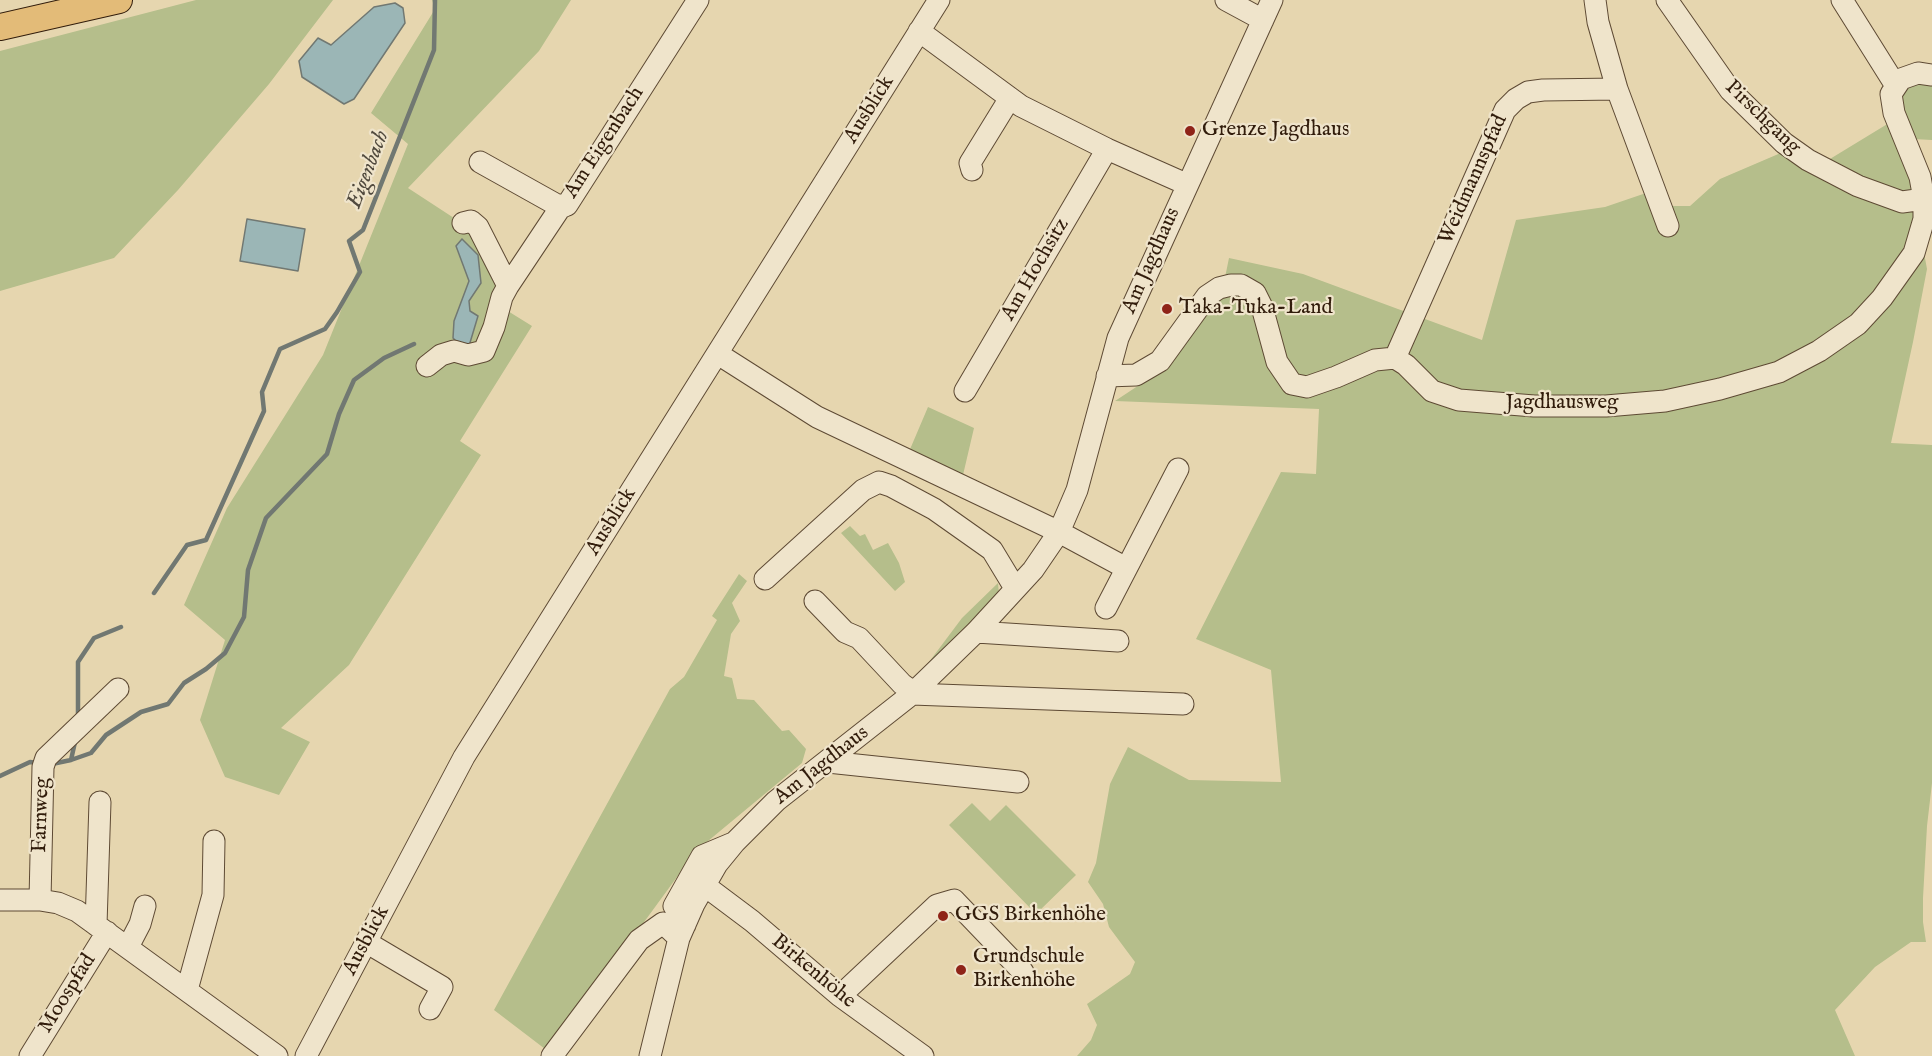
<!DOCTYPE html>
<meta charset="utf-8">
<style>
body{margin:0}
canvas{display:block;background:#e6d6af}
</style>
<canvas width="1932" height="1056"></canvas>
<script>
const ctx = document.querySelector('canvas').getContext('2d');
ctx.lineJoin = 'round';
function paint(path, color) { ctx.fillStyle = color; ctx.fill(path, 'evenodd'); }
const poly = rows => new Path2D(rows.map(r => 'M' + r).join(''));
function strokePath(path, color, width, dash) { ctx.strokeStyle = color; ctx.lineWidth = width; ctx.lineCap = dash ? 'butt' : 'round'; ctx.setLineDash(dash || []); ctx.stroke(path); }
function write(font, color, halo, rows, align = 'center') {
  ctx.font = font + ' "IM FELL English",serif'; ctx.lineWidth = 4.5; ctx.setLineDash([]); ctx.textBaseline = 'middle'; ctx.strokeStyle = halo; ctx.fillStyle = color; for (const [text, x, y, turn = 0] of rows) {
    ctx.save(); ctx.translate(x, y); ctx.rotate((+turn || 0) * Math.PI / 180); ctx.textAlign = isNaN(turn) ? turn : align; if (halo) ctx.strokeText(text, 0, 0); ctx.fillText(text, 0, 0); ctx.restore();
  }
}
const green = poly([
 [196,0,333,0,269,84,178,190,114,258,0,291,0,51],
 [432,0,571,0,539,51,408,188,457,220,477,221,503,308,532,326,460,441,481,455,349,665,281,728,310,742,279,795,225,777,200,720,225,640,184,605,227,508,323,355,408,144,371,113,435,9],
 [1932,83,1932,140,1913,139,1902,109,1901,95,1910,84],
 [1889,123,1912,188,1927,269,1913,342,1891,443,1932,445,1932,783,1927,826,1923,898,1923,922,1926,942,1911,942,1875,967,1835,1010,1855,1056,1077,1056,1091,1040,1097,1025,1087,1004,1130,974,1135,962,1109,927,1103,904,1088,882,1096,863,1110,784,1128,747,1189,780,1281,782,1271,670,1196,639,1281,472,1316,474,1319,409,1115,401,1162,370,1212,303,1221,297,1229,258,1303,274,1482,340,1516,220,1605,207,1649,192,1655,206,1690,206,1720,179,1783,152,1825,162],
 [928,407,974,428,963,475,908,454],
 [850,526,860,536,865,534,873,550,888,543,899,563,905,582,895,591,841,533],
 [739,574,747,581,732,603,740,621,731,634,724,676,732,678,737,699,754,700,782,731,789,730,806,749,802,763,696,851,549,1052,494,1010,670,689,684,677,717,620,712,616],
 [998,583,999,594,926,666,962,618],
 [972,803,990,821,1006,805,1076,875,1036,914,949,825]
]);
const water = poly([
 [395,3,403,8,405,23,354,99,344,104,302,77,299,61,318,38,331,45,374,7,395,3],
 [247,219,305,229,298,271,240,261,247,219],
 [462,239,478,255,481,283,469,301,470,311,478,316,469,346,461,346,453,338,454,321,469,281,456,246,462,239]
]);
const stream = poly([
 [154,593,187,545,206,540,264,411,262,392,280,349,325,329,337,312,360,272,349,241,363,230,434,50,435,0],
 [78,719,78,662,94,638,121,627],
 [71,760,91,753,106,735,141,712,168,704,184,683,206,669,225,653,244,617,248,570,266,518,327,454,339,414,354,380,384,358,414,344],
 [52,764,71,760,75,742],
 [0,776,30,762,37,763]
]);
const minor = poly([
 [1226,0,1263,20],
 [1667,0,1730,90,1784,143,1808,160,1858,186,1902,202,1924,199],
 [1842,0,1896,86],
 [919,31,1021,106,1107,149,1186,184],
 [1617,89,1668,226],
 [480,162,557,205,567,205],
 [972,170,970,163,1010,98],
 [463,223,471,221,478,227,508,286],
 [718,354,817,417,1059,532,1126,568],
 [1395,358,1505,110,1516,99,1528,92,1543,90,1617,89,1598,22,1595,0],
 [427,366,441,355,454,351,468,355,484,351,494,327,502,297,508,286,560,208,567,205,698,0],
 [1107,376,1136,375,1160,361,1207,296,1219,288,1231,285,1241,285,1255,293,1262,307,1277,362,1292,384,1307,387,1336,377,1375,360,1395,358,1406,365,1432,391,1459,400,1534,406,1606,406,1665,401,1720,389,1779,372,1819,351,1858,324,1882,298,1914,253,1924,219,1924,199,1920,177,1894,113,1891,94,1901,79,1918,73,1932,75],
 [965,391,1107,149],
 [765,579,863,490,879,482,891,486,934,509,992,550,1015,588],
 [815,601,845,632,859,638,902,684,913,692],
 [1106,608,1178,469],
 [976,632,1118,641],
 [912,694,1183,704],
 [828,762,1018,782],
 [704,885,752,921,840,996,923,1056],
 [0,900,40,900,58,903,77,911,277,1056],
 [40,900,43,767,46,758,118,689],
 [96,925,100,802],
 [685,925,674,906,702,856,733,843],
 [366,942,442,987,430,1009],
 [128,947,140,924,145,906],
 [187,990,213,895,214,841],
 [840,996,937,905,954,900,1023,972],
 [30,1056,107,932],
 [306,1056,464,757,939,0],
 [552,1056,639,940,663,923,679,938],
 [650,1056,679,938,694,904,717,864,735,842,776,801,912,694,976,632,1033,570,1059,532,1077,490,1118,338,1272,0]
]);
const major = poly([
 [0,27,119,0]
]);
const markers = [
 [1190,131,6,"#8f2418"],
 [1167,309,6,"#8f2418"],
 [943,916,6,"#8f2418"],
 [961,970,6,"#8f2418"]
];
const streetNames = [
 ["Ausblick",870,110,-58],
 ["Pirschgang",1762,118,44],
 ["Am Eigenbach",605,143,-57],
 ["Weidmannspfad",1474,180,-66],
 ["Am Jagdhaus",1152,261,-66],
 ["Am Hochsitz",1036,270,-60],
 ["Jagdhausweg",1562,404],
 ["Ausblick",612,522,-58],
 ["Am Jagdhaus",822,766,-38],
 ["Farnweg",42,815,-88],
 ["Ausblick",367,941,-62],
 ["Birkenhöhe",813,972,40],
 ["Moospfad",68,994,-58]
];
const poiNames = [
 ["Grenze Jagdhaus",1202,131],
 ["Taka-Tuka-Land",1179,309],
 ["GGS Birkenhöhe",955,916],
 ["Grundschule",973,958],
 ["Birkenhöhe",973,982]
];
const waterNames = [
 ["Eigenbach",369,170,-69]
];
paint(green, '#b5be8b');
paint(water, '#9bb6b6');
strokePath(water, '#717872', 1.5);
strokePath(stream, '#717872', 4.5);
strokePath(minor, '#5e4a34', 23);
strokePath(major, '#311c0b', 28);
strokePath(minor, '#efe4cb', 21);
strokePath(major, '#e3bb78', 26);
for (const [x, y, r, color] of markers) { const dot = new Path2D(); dot.arc(x, y, r, 0, 2 * Math.PI); ctx.fillStyle = color; ctx.fill(dot); strokePath(dot, '#efe4cb', 2); }
write('21px', '#311c0b', '#efe4cb', streetNames);
write('21px', '#311c0b', '#efe4cb', poiNames, 'left');
write('italic 22px', '#514a3e', '#efe4cb', waterNames);
</script>
